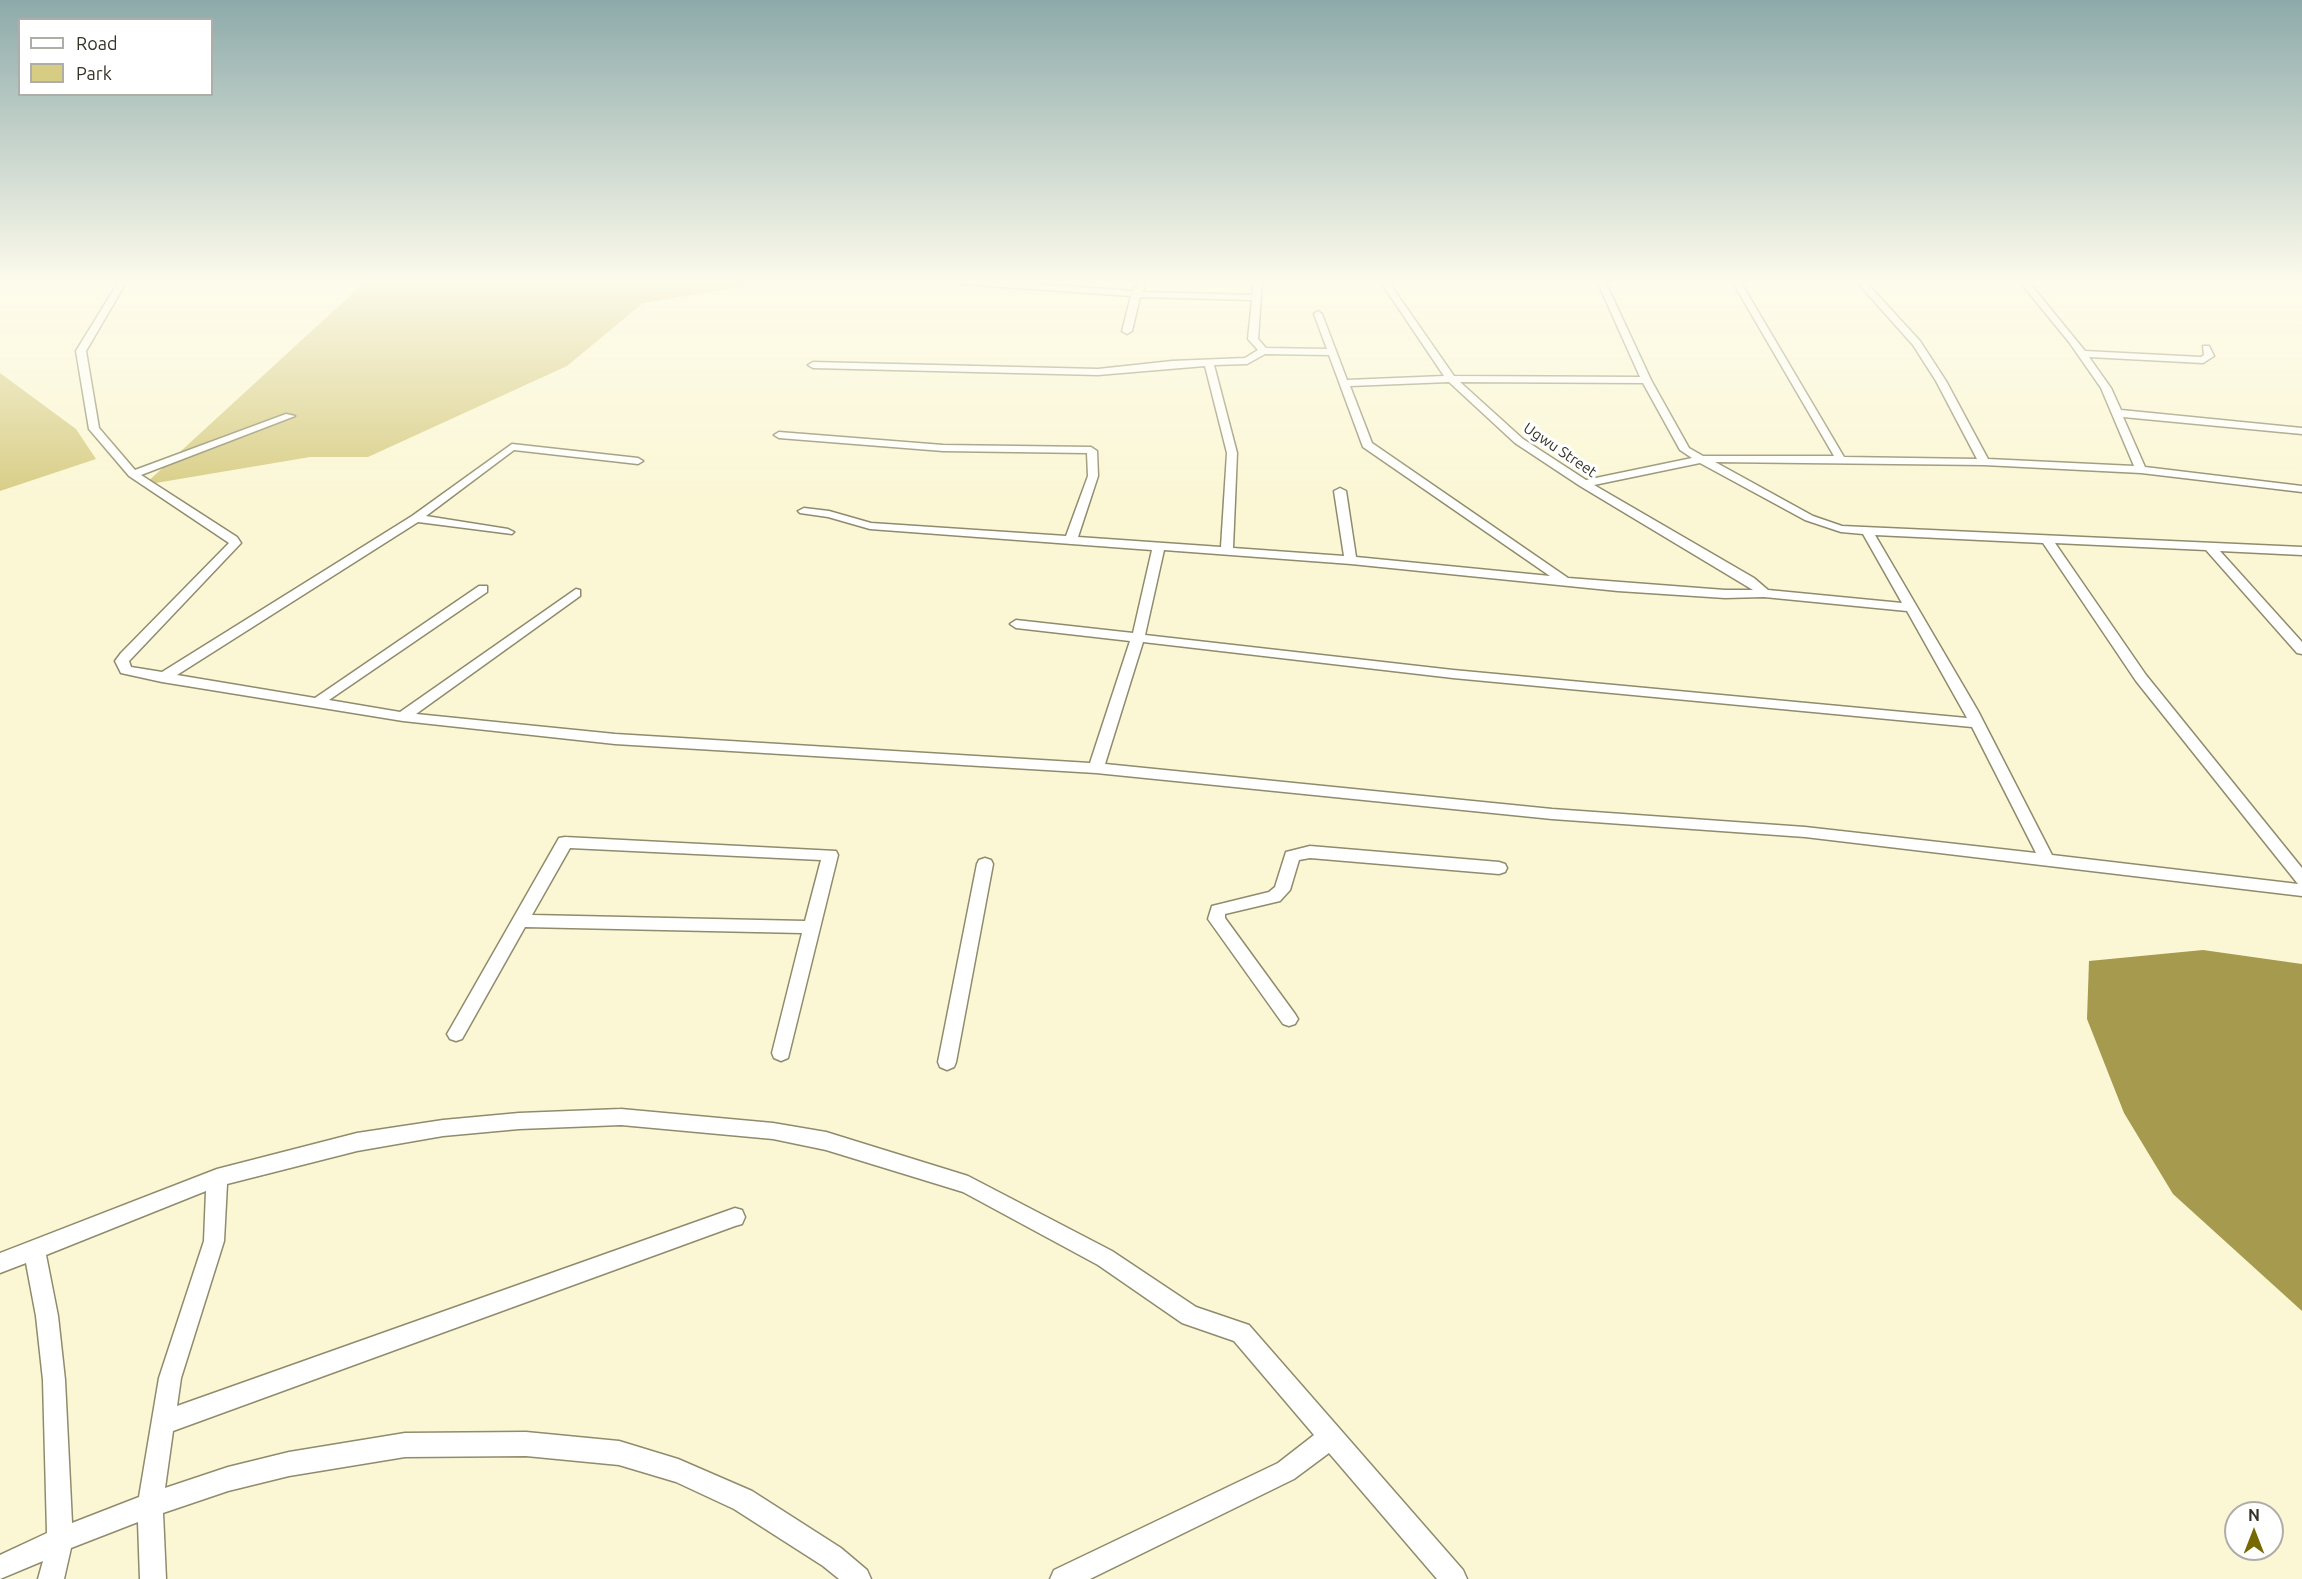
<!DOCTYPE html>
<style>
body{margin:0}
#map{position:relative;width:2302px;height:1579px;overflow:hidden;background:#fbf7d5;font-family:Ubuntu,sans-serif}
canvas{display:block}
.legend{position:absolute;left:18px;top:18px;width:195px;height:78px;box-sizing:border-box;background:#fff;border:2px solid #aeada8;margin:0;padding:8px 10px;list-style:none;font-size:18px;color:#353326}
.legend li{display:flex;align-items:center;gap:12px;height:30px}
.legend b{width:30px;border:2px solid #aeada8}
.north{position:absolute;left:2224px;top:1501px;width:60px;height:60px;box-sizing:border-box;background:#fff;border:2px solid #aeada8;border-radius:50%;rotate:0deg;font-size:16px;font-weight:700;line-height:24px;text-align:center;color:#353326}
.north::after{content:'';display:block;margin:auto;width:21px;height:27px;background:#766900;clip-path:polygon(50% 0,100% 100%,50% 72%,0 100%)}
</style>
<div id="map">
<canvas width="2302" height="1579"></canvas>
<ul class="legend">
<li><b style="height:8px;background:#fff"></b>Road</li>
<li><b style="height:16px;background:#d7cc83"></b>Park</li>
</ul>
<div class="north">N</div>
</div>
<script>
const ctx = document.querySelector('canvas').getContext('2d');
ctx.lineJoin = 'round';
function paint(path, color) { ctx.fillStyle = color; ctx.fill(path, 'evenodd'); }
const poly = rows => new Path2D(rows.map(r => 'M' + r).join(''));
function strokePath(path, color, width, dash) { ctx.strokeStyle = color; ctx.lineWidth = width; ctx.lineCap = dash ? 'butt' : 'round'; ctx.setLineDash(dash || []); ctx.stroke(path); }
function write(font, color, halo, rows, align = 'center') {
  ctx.font = font + ' Ubuntu,sans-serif'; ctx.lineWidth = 6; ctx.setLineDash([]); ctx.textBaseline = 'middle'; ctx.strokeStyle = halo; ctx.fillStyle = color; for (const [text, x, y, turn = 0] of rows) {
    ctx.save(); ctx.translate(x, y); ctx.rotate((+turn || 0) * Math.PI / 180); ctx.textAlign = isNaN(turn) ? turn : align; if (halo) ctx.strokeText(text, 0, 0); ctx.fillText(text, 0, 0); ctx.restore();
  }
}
const green = poly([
 [366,281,776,281,643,303,567,366,368,457,310,457,144,485],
 [0,373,76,429,96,459,0,491]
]);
const water = poly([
 [2203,950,2302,964,2302,1311,2173,1194,2124,1113,2087,1019,2089,961]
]);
const street = poly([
 [119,281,127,281,86,351,99,428,135,470,286,414,295,416,141,475,237,537,241,543,131,659,129,661,131,667,162,672,412,516,512,444,638,458,643,461,638,464,514,450,426,516,508,529,514,532,512,534,418,522,177,675,315,698,479,586,487,586,487,592,329,700,400,712,576,589,580,590,580,596,416,714,615,734,1090,763,1130,641,1016,628,1010,624,1016,620,1133,633,1152,550,870,529,828,517,800,513,798,511,804,508,829,511,871,523,1066,536,1088,476,1087,453,943,451,779,438,774,435,779,432,943,445,1091,447,1097,451,1098,476,1078,537,1221,547,1227,453,1205,366,1098,375,813,368,808,365,813,362,1098,369,1172,361,1245,358,1258,350,1248,339,1252,300,1140,297,1132,331,1127,334,1122,331,1131,296,960,284,956,281,995,281,1133,291,1140,281,1148,281,1142,292,1252,295,1254,281,1262,281,1258,339,1266,348,1327,349,1314,314,1318,311,1322,314,1347,380,1444,376,1380,281,1388,281,1454,376,1640,377,1597,281,1605,281,1651,380,1689,448,1703,456,1834,456,1732,281,1740,281,1844,457,1977,459,1936,381,1913,345,1856,281,1865,281,1920,341,1946,381,1988,459,2134,466,2101,388,2069,342,2019,281,2028,281,2085,351,2201,357,2204,355,2203,346,2209,346,2214,356,2203,363,2089,357,2111,388,2121,410,2302,428,2302,434,2123,417,2145,467,2302,486,2302,492,2141,473,1984,465,1715,462,1813,516,1842,526,2302,547,2302,555,2220,551,2302,642,2302,654,2297,653,2206,550,2055,543,2146,675,2302,868,2302,896,1805,837,1552,819,1096,773,615,744,403,721,162,682,121,673,115,661,121,653,229,543,129,476,89,429,76,351,119,281],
 [1265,354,1329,355,1363,447,1550,576,1356,557,1346,491,1340,488,1334,491,1344,556,1233,548,1237,453,1214,365,1247,364,1265,354],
 [1449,382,1515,443,1580,486,1753,590,1725,590,1568,578,1372,443,1350,386,1449,382],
 [1460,382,1643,383,1680,450,1692,458,1586,480,1523,439,1460,382],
 [1700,463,1805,520,1841,532,1863,534,1902,603,1768,590,1754,578,1594,485,1700,463],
 [1875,535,2043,543,2136,681,2298,884,2052,855,1978,711,1875,535],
 [1164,550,1351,564,1618,591,1725,598,1764,597,1907,611,1967,718,1453,670,1145,635,1164,550],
 [1143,642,1453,678,1972,727,2036,853,1805,827,1552,809,1105,764,1143,642],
 [565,837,836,851,838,855,788,1058,781,1061,774,1058,772,1053,802,933,525,927,462,1039,456,1041,450,1039,447,1034,450,1029,559,838,565,837],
 [570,848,821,860,805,921,532,915,570,848],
 [1310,846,1499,862,1505,864,1507,868,1505,872,1499,874,1310,858,1299,860,1290,890,1280,901,1225,914,1225,918,1295,1014,1298,1019,1295,1024,1289,1026,1283,1024,1208,919,1212,906,1269,892,1275,887,1286,852,1310,846],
 [985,858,991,860,993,864,956,1062,954,1067,947,1070,940,1067,938,1062,977,864,979,860,985,858],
 [621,1109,773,1123,826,1132,968,1176,1112,1251,1196,1307,1249,1325,1463,1570,1467,1579,1437,1579,1329,1453,1294,1479,1090,1579,1050,1579,1054,1570,1278,1463,1314,1435,1234,1341,1182,1323,1098,1265,963,1192,826,1150,773,1139,621,1125,519,1129,443,1136,357,1151,227,1184,224,1241,181,1378,177,1406,735,1208,742,1210,745,1217,742,1224,735,1226,173,1431,165,1488,228,1467,289,1452,405,1433,526,1432,619,1441,678,1459,752,1491,841,1548,867,1570,871,1579,839,1579,823,1566,734,1509,676,1482,619,1465,526,1456,405,1457,289,1476,228,1491,163,1513,166,1579,140,1579,138,1522,71,1548,64,1579,38,1579,43,1561,0,1579,0,1555,47,1533,43,1380,36,1316,26,1263,0,1273,0,1253,217,1169,357,1133,443,1120,519,1113,621,1109],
 [206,1191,204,1241,159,1378,139,1497,72,1523,65,1380,58,1316,46,1255,206,1191]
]);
const farStreetnames = [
 ["Ugwu Street",1560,450,34]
];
paint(green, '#d7cc83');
paint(water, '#a59a4e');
strokePath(street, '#8f8b6c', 3);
paint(street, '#fff');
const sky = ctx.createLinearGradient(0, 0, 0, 502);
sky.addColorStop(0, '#8daaaa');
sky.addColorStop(0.56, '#fdfbec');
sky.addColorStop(1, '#fdfbec00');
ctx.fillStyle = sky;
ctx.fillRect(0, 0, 2302, 502);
write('15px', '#353326', '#fff', farStreetnames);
</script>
